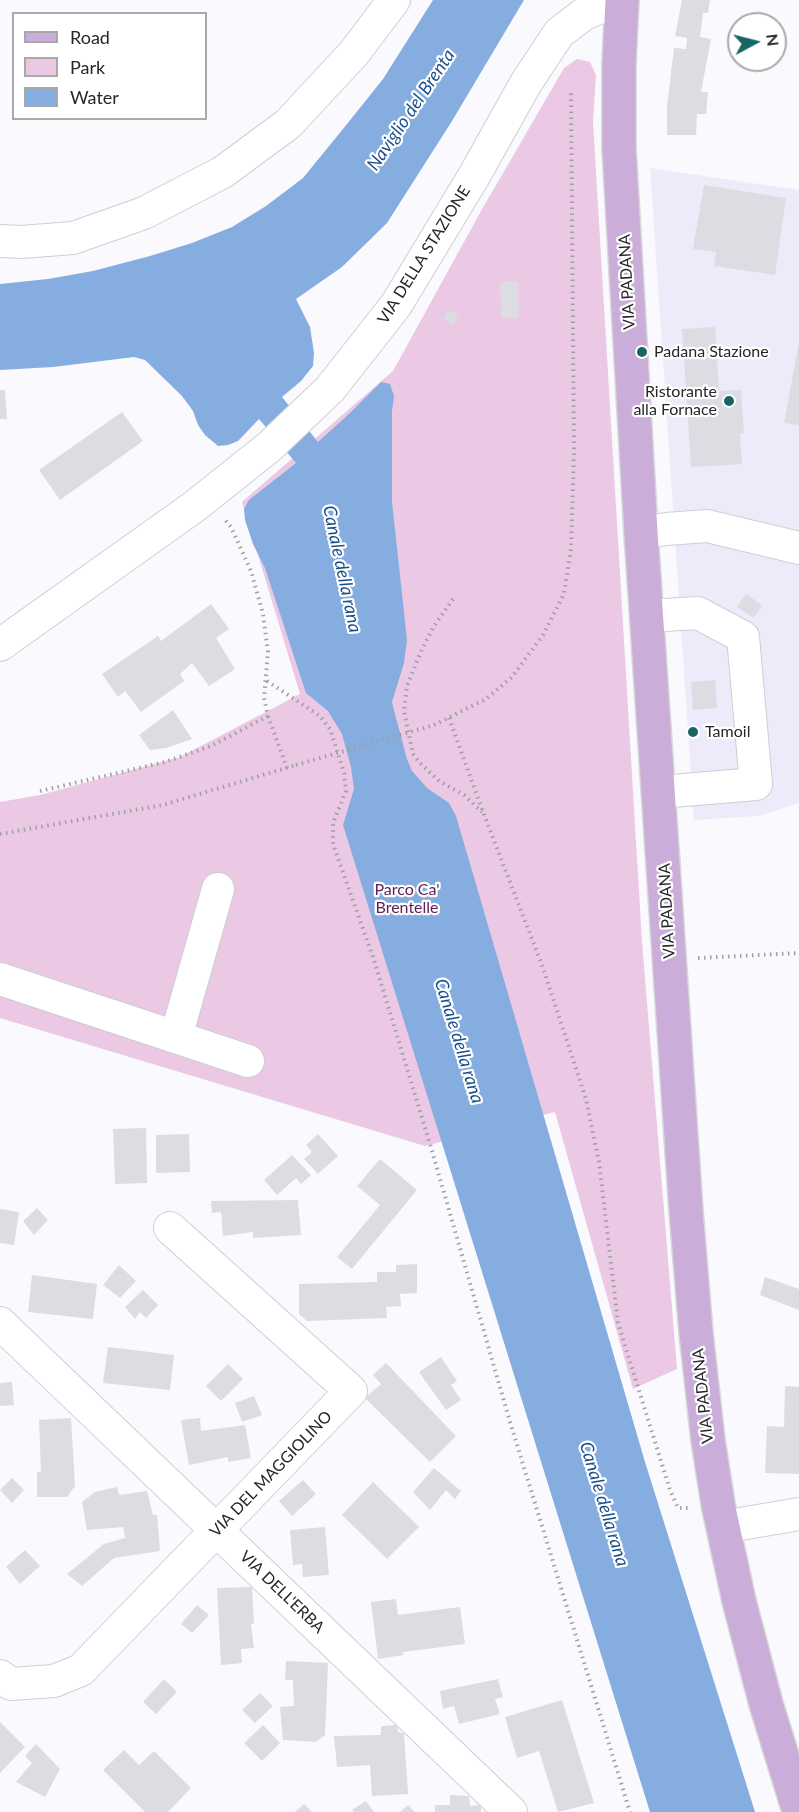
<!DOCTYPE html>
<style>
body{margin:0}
#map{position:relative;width:799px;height:1812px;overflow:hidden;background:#faf9fe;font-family:Lato,sans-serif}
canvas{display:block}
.legend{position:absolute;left:12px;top:12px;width:195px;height:108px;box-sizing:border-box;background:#fff;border:2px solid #a9a9a9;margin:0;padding:8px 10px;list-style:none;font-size:18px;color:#272729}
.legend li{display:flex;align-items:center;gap:12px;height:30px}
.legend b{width:30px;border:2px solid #a9a9a9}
.north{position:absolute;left:727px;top:12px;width:60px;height:60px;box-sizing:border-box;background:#fff;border:2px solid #a9a9a9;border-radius:50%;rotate:83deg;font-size:16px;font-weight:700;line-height:24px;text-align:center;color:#272729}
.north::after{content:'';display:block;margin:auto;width:21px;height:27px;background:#176665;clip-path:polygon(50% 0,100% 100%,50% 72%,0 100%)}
</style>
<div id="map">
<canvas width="799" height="1812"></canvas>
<ul class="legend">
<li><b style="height:8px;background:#caadd8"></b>Road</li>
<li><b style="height:16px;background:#ebc8e3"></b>Park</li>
<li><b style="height:16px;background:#85addf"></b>Water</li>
</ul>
<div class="north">N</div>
</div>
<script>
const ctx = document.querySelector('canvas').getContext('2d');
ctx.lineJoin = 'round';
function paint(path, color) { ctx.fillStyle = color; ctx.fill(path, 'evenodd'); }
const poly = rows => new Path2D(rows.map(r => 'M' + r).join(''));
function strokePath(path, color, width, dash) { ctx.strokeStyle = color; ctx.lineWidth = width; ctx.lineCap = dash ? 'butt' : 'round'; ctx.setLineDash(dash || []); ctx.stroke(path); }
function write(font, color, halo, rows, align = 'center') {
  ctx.font = font + ' Lato,sans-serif'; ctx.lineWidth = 4.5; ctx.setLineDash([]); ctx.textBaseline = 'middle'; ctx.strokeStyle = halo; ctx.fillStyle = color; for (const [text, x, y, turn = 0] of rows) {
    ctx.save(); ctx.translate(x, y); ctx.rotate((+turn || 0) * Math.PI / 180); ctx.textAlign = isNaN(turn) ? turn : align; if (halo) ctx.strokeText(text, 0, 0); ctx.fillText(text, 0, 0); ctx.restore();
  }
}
const built = poly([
 [650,168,799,190,799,803,759,816,694,820]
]);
const green = poly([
 [577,59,590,62,596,75,593,122,642,942,677,1369,633,1389,555,1112,425,1146,0,1018,0,802,40,795,180,757,300,694,242,502,393,371,481,211,564,68]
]);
const water = poly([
 [433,0,524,0,452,121,387,223,342,267,296,299,310,327,314,353,313,366,301,381,282,397,318,442,349,414,381,382,390,384,394,396,392,411,392,502,407,640,404,663,392,702,395,714,407,759,412,771,427,788,449,803,456,816,645,1462,755,1812,650,1812,343,825,354,789,351,767,342,734,328,711,306,693,265,568,253,544,245,520,244,509,249,500,296,463,259,419,238,441,228,445,218,446,205,435,198,425,193,411,182,396,145,360,134,357,53,367,0,370,0,284,48,279,93,271,150,256,192,243,232,227,266,206,303,178,343,129,383,79]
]);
const building = poly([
 [682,0,710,0,708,13,703,13,700,37,711,39,701,92,708,92,706,114,697,114,696,135,667,135,667,106,674,48,686,49,687,38,675,36],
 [704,185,786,198,775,275,714,266,716,252,693,249],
 [518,281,519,318,501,318,500,282],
 [448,310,458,315,453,325,443,319],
 [715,327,719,391,741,390,744,433,740,434,742,464,691,467,682,329],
 [798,347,799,347,799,425,784,423],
 [0,390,5,390,7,419,0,419],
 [122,412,143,441,60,500,39,470],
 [746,594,762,605,754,618,737,607],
 [211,604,229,629,216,638,235,669,209,686,192,663,180,674,184,681,141,712,125,691,118,697,102,674,158,636,161,641],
 [715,680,717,708,693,710,691,682],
 [173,710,192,739,166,748,150,750,139,735],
 [146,1128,147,1183,115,1184,113,1129],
 [189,1134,190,1172,156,1173,156,1135],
 [318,1134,338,1156,318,1174,304,1159,312,1152,306,1145],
 [292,1155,311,1175,301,1184,296,1178,277,1195,264,1180],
 [380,1159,417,1190,352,1269,337,1257,380,1205,357,1186],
 [298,1200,301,1235,253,1238,253,1232,223,1236,221,1212,212,1213,211,1201],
 [37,1208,48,1220,34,1235,23,1221],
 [0,1209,19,1212,14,1245,0,1243],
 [417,1264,417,1293,400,1294,401,1306,386,1307,387,1318,307,1321,299,1314,299,1284,377,1282,377,1272,396,1272,396,1265],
 [119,1265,136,1281,120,1298,103,1285],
 [32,1275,97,1284,93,1319,28,1312],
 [765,1277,799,1289,799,1310,760,1295],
 [143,1290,158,1305,146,1318,140,1312,135,1319,125,1307],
 [108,1347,174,1355,170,1390,103,1383],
 [441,1357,457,1381,451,1385,461,1400,446,1410,419,1372],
 [386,1363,456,1436,430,1462,365,1398,381,1384,373,1375],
 [228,1364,243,1379,221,1401,206,1386],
 [12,1382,14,1405,0,1406,0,1383],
 [785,1386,799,1387,799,1474,765,1473,767,1426,784,1427],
 [254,1396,262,1415,242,1422,235,1403],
 [71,1418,75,1486,67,1497,37,1497,37,1472,41,1472,39,1420],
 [200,1418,201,1431,245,1425,251,1458,228,1462,228,1457,189,1465,181,1420],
 [434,1468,461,1491,455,1499,446,1490,430,1510,413,1492],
 [12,1478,24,1490,12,1503,0,1490],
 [303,1480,316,1494,292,1516,279,1501],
 [373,1482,419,1527,387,1559,342,1515],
 [117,1487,119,1495,147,1491,153,1515,157,1515,160,1551,114,1558,82,1586,67,1574,104,1544,125,1538,123,1527,87,1530,82,1502,95,1492],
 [325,1527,329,1575,303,1577,302,1564,293,1565,290,1530],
 [25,1550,40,1566,20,1584,6,1567],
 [252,1587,254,1624,251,1624,254,1648,241,1649,242,1663,221,1665,217,1588],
 [396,1599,398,1615,460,1607,465,1644,403,1652,403,1655,378,1659,371,1602],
 [197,1605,209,1615,192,1633,181,1624],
 [286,1661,328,1663,325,1735,316,1742,283,1740,280,1707,294,1706,293,1680,285,1680],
 [164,1679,177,1692,156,1714,143,1702],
 [498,1679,503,1697,495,1699,500,1714,459,1724,454,1706,443,1709,440,1691],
 [260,1693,273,1706,255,1723,242,1710],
 [562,1700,594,1803,558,1812,539,1751,517,1758,505,1717],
 [0,1722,25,1747,0,1773],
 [263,1725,280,1743,262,1761,244,1743],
 [397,1725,398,1732,404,1733,408,1794,372,1796,370,1765,337,1767,334,1736,381,1735,381,1726],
 [36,1744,60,1769,45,1797,16,1782,32,1763,25,1756],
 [124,1750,139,1765,154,1751,191,1788,168,1812,145,1812,103,1770],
 [450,1795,469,1796,470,1806,481,1805,481,1812,435,1812,435,1805,450,1805],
 [366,1801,374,1812,354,1812,352,1810],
 [304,1804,312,1812,295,1812],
 [408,1805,415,1812,400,1812]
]);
const path = poly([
 [453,599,434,626,422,649,407,686,404,711,413,754,420,763,439,781,464,795,482,812],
 [267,681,320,716,330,729,344,773,346,791,333,823,333,844,373,957,430,1144,510,1422,630,1812],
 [268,716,287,768],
 [449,718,483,812,542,965,586,1099,599,1162,618,1323,670,1490,678,1508,690,1508],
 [434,725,486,699,512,677,543,635,564,594,571,549,574,452,571,93],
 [40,791,165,762,211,746,268,716,264,698,268,652,263,614,251,571,231,527,225,520],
 [0,834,163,805,296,765],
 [698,958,799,953]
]);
const minor = poly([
 [0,241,21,242,73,238,144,213,223,172,288,124,354,53,394,0],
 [641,533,666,529,707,526,799,548],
 [647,616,698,613,743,637,756,784,660,792],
 [0,645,195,506,269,447,330,389,396,305,474,176,526,83,559,33,584,14,600,7,621,10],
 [0,979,248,1061],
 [176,1037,218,889],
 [0,1323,511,1812],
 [723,1527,799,1514],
 [0,1676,11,1684,54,1681,81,1670,351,1391,170,1228]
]);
const major = poly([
 [622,0,619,63,619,148,641,533,686,1211,696,1333,708,1440,718,1504,739,1601,766,1704,799,1811]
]);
const pathBridge = poly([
 [296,765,434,725]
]);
const markers = [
 [642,352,6,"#176665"],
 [729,401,6,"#176665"],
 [693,732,6,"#176665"]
];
const streetNames = [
 ["VIA DELLA STAZIONE",424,255,-58],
 ["VIA PADANA",627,282,-93],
 ["VIA PADANA",667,911,-93],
 ["VIA PADANA",703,1396,-96],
 ["VIA DEL MAGGIOLINO",271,1474,-46],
 ["VIA DELL'ERBA",282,1592,44]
];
const poiNames = [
 ["Padana Stazione",654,352],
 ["Ristorante",717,392,"right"],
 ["alla Fornace",717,410,"right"],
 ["Tamoil",705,732]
];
const parkNames = [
 ["Parco Ca'",407,890],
 ["Brentelle",407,908]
];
const waterNames = [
 ["Naviglio del Brenta",411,110,-56],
 ["Canale della rana",342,569,78],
 ["Canale della rana",459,1041,73],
 ["Canale della rana",604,1504,73]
];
paint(built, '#edebf9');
paint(green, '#ebc8e3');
paint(water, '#85addf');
paint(building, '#dbdde3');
strokePath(minor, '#cfced5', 34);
strokePath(major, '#d8d8d8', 36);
strokePath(path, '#9f9fa2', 4, [1.5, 4.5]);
strokePath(minor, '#fff', 32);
strokePath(major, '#caadd8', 33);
strokePath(pathBridge, '#9f9fa2', 4, [1.5, 4.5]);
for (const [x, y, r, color] of markers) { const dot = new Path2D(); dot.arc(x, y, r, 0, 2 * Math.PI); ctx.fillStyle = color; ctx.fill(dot); strokePath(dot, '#fff', 2); }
write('16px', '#272729', '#fff', streetNames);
write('16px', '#272729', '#fff', poiNames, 'left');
write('16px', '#602156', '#fff', parkNames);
write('italic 18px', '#1a4f8c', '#fff', waterNames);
</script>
